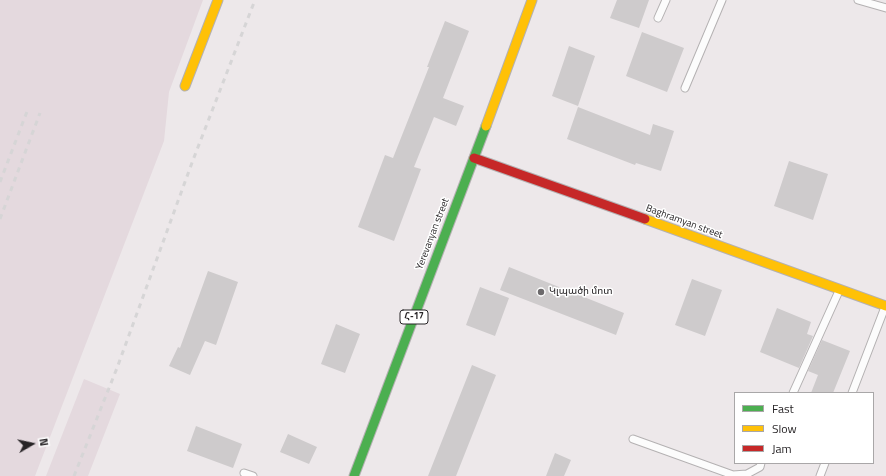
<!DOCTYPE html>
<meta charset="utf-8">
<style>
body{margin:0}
#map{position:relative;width:886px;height:476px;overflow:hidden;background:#ede8ea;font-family:"Titillium Web",sans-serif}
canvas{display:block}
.legend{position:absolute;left:734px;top:392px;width:140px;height:72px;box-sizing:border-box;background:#fff;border:1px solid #a9a7a8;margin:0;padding:5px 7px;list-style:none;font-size:12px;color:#272426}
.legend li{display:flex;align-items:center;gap:8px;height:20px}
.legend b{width:20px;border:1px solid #a9a7a8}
.north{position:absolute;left:12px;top:424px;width:40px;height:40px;-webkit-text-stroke:3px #fff;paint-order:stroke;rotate:81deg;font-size:11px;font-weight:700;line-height:16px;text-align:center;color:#272426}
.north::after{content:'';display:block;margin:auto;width:14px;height:18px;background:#272426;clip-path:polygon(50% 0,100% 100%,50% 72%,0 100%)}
</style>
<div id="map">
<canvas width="886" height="476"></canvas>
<ul class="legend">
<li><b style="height:5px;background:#4caf50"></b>Fast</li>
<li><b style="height:5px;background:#ffc107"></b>Slow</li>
<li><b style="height:5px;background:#c62828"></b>Jam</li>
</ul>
<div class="north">N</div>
</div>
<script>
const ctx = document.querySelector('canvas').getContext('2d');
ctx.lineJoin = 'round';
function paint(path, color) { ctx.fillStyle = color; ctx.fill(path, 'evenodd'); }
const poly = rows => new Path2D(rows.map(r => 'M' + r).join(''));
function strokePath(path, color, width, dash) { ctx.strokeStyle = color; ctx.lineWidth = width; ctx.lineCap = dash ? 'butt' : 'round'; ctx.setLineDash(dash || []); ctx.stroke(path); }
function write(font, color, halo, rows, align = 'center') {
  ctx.font = font + ' "Titillium Web","Noto Sans Armenian",sans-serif'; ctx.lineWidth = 3; ctx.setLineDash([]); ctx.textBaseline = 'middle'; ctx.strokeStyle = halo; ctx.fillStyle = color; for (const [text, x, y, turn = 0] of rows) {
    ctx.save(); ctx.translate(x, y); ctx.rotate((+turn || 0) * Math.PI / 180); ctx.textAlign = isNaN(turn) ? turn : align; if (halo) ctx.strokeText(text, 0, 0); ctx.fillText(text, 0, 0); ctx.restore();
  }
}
const built = poly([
 [0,0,203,0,169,92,164,141,35,476,0,476],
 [84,379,120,394,88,476,46,476]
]);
const building = poly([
 [617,0,649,0,639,28,610,18],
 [445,21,469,31,443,98,464,106,456,126,434,117,414,167,421,169,394,241,358,227,385,155,393,158,429,67,427,67],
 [642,32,684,48,667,92,626,76],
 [569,46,595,56,578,106,552,96],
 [578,107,650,135,653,124,674,131,661,171,636,163,635,165,567,139],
 [789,161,828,174,813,220,774,206],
 [509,267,624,313,616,335,500,290],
 [208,271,238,282,216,345,205,341,190,375,169,366,178,347,180,348],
 [692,279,722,290,705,336,675,325],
 [480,287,509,298,495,336,466,325],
 [777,308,811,322,807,334,813,336,799,368,760,352],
 [336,324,360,334,345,373,321,364],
 [822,340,850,351,833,393,811,393,818,375,808,371],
 [472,365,496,375,456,476,428,476],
 [196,426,242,444,233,468,187,451],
 [288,434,317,447,309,464,280,452],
 [555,453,571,460,564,476,546,476]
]);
const lane = poly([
 [858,0,886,8],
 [658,18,666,0],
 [685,88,722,0],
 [793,393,839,291],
 [852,393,885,307],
 [633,439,733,475,747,474,760,467,761,463],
 [244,473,253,476],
 [820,476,825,463]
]);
const fast = poly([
 [354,476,486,126]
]);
const slow = poly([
 [185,86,218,0],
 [486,126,532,0],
 [645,219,886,306]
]);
const jam = poly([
 [474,158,645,219]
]);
const rail = poly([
 [0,182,28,109],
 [0,219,40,113],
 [74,476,117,368,193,160,255,0]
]);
const markers = [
 [541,292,4,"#6c696b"]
];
const shields = [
 [414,317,28]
];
const shieldNames = [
 ["Հ-17",414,317]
];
const streetNames = [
 ["Baghramyan street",684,222,20],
 ["Yerevanyan street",433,234,-69]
];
const poiNames = [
 ["Կլպածի մոտ",549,292]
];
paint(built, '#e4d9de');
paint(building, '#cecbcc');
strokePath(lane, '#b4b1b2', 9);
strokePath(fast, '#b4b1b2', 11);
strokePath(slow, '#b4b1b2', 11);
strokePath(jam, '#b4b1b2', 11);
strokePath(lane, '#fcfcfc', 7);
strokePath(fast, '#4caf50', 9);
strokePath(slow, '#ffc107', 9);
strokePath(jam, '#c62828', 9);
strokePath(rail, '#d6d5d6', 3, [5, 5]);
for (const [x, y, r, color] of markers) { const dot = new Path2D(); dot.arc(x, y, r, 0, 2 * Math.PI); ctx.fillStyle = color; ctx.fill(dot); strokePath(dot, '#fff', 1.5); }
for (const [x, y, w] of shields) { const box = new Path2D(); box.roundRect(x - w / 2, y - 7, w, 14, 3); ctx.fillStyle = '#fff'; ctx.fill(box); strokePath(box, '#272426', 1); }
write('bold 9px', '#272426', null, shieldNames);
write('10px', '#272426', '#fff', streetNames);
write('10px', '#272426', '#fff', poiNames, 'left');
</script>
